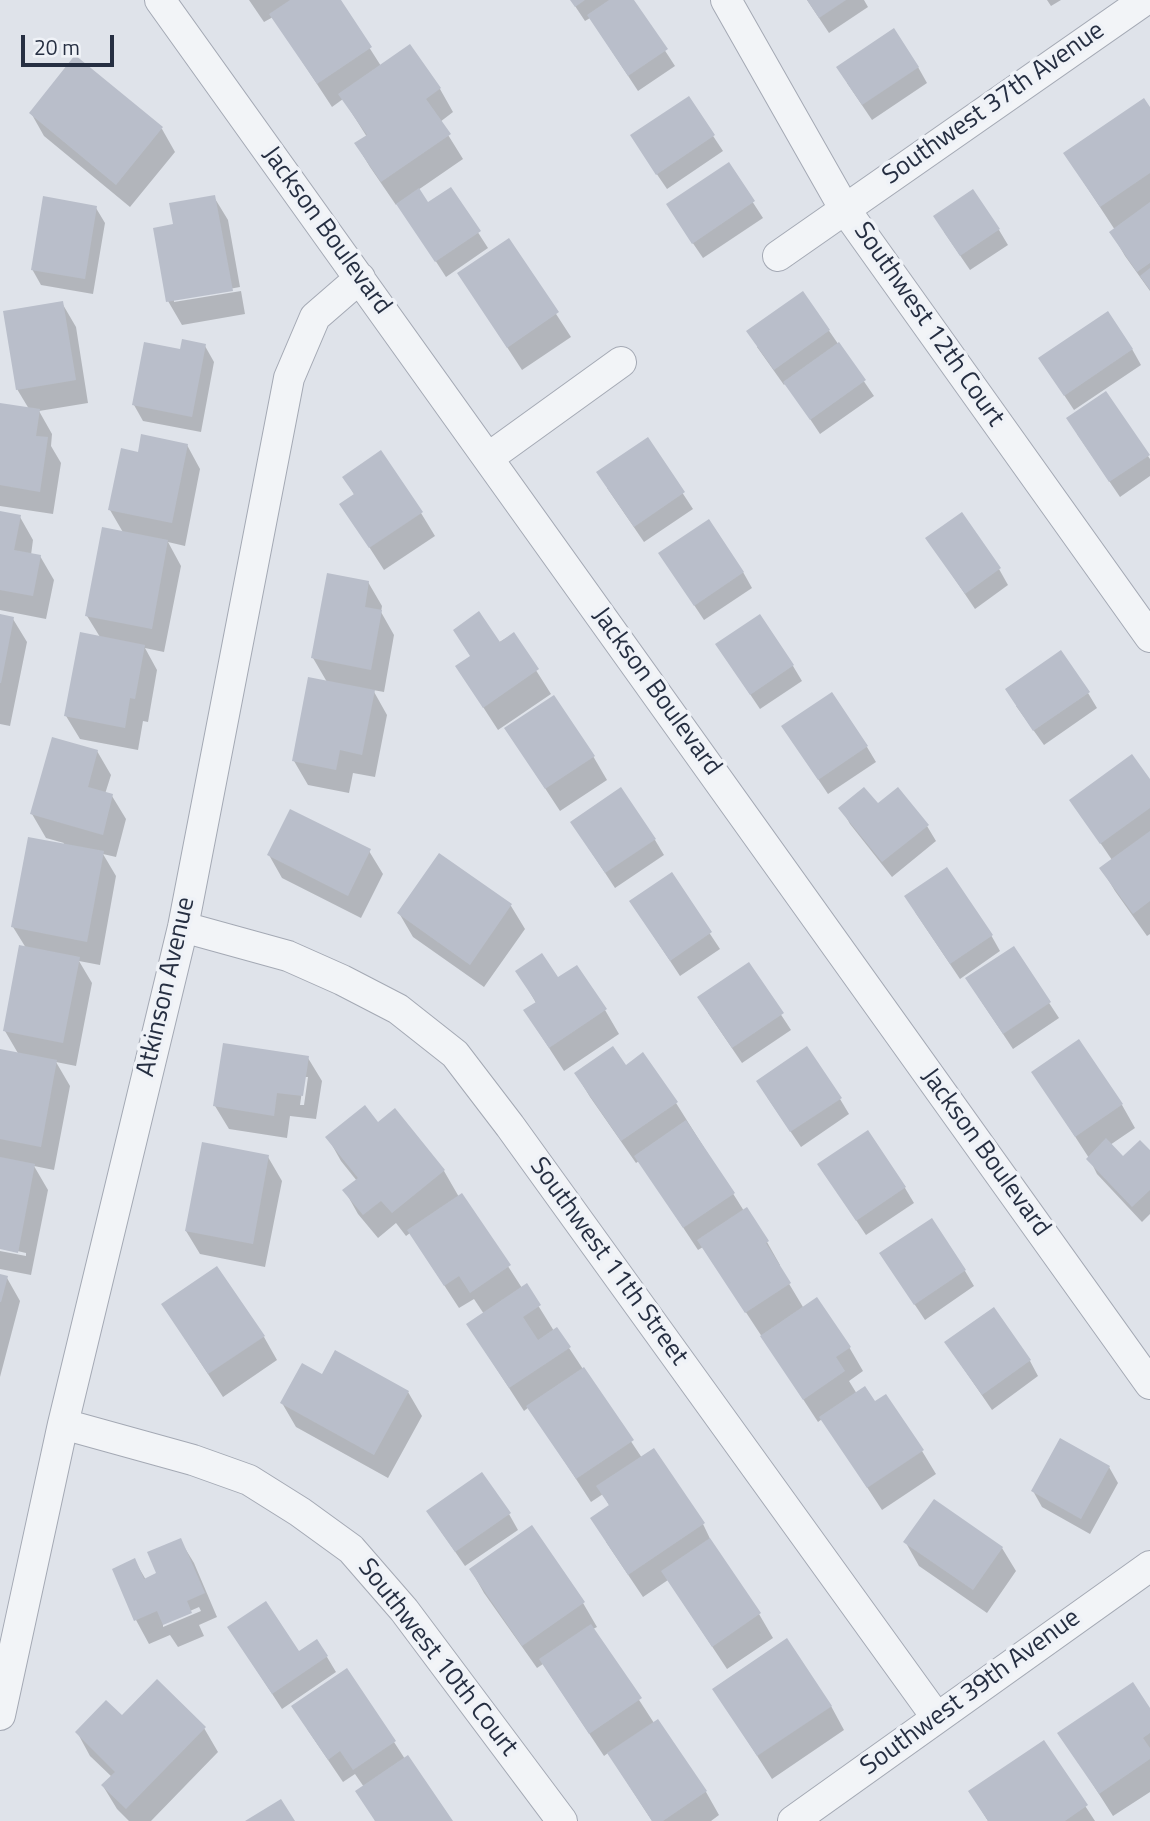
<!DOCTYPE html>
<style>
body{margin:0}
#map{position:relative;width:1150px;height:1821px;overflow:hidden;background:#dfe3ea;font-family:"Titillium Web",sans-serif}
canvas{display:block}
.scale{position:absolute;left:21px;top:35px;width:93px;height:32px;box-sizing:border-box;border:4px solid #262f42;border-top:0;padding-left:9px;font-size:21px;line-height:24px;white-space:nowrap;color:#262f42;-webkit-text-stroke:5px #eff2f7;paint-order:stroke}
</style>
<div id="map">
<canvas width="1150" height="1821"></canvas>
<div class="scale">20 m</div>
</div>
<script>
const ctx = document.querySelector('canvas').getContext('2d');
ctx.lineJoin = 'round';
function paint(path, color) { ctx.fillStyle = color; ctx.fill(path, 'evenodd'); }
const poly = rows => new Path2D(rows.map(r => 'M' + r).join(''));
function strokePath(path, color, width, dash) { ctx.strokeStyle = color; ctx.lineWidth = width; ctx.lineCap = dash ? 'butt' : 'round'; ctx.setLineDash(dash || []); ctx.stroke(path); }
function write(font, color, halo, rows, align = 'center') {
  ctx.font = font + ' "Titillium Web",sans-serif'; ctx.lineWidth = 7; ctx.setLineDash([]); ctx.textBaseline = 'middle'; ctx.strokeStyle = halo; ctx.fillStyle = color; for (const [text, x, y, turn = 0] of rows) {
    ctx.save(); ctx.translate(x, y); ctx.rotate((+turn || 0) * Math.PI / 180); ctx.textAlign = isNaN(turn) ? turn : align; if (halo) ctx.strokeText(text, 0, 0); ctx.fillText(text, 0, 0); ctx.restore();
  }
}
const shadow = poly([
 [249,0,339,0,381,66,440,89,453,112,440,122,463,159,418,190,427,204,450,189,488,248,446,277,398,203,396,205,370,167,356,144,367,137,343,99,332,107,273,17,264,22],
 [571,0,632,0,675,66,638,91,590,18,585,21],
 [807,0,864,0,868,7,829,33],
 [1047,0,1061,0,1051,6],
 [918,67,927,83,872,120,847,83],
 [688,98,723,151,667,189,641,151],
 [1150,110,1150,291,1125,256,1111,232,1115,230,1065,154],
 [31,113,162,129,175,152,130,207,44,136],
 [728,164,763,218,703,258,677,220],
 [214,197,228,220,240,287,174,299,174,302,241,291,245,314,182,325,168,301,175,226],
 [96,208,105,223,93,294,41,285,32,269],
 [999,230,1008,245,970,270,944,232],
 [508,240,571,337,522,370,459,274],
 [803,293,874,396,820,434,786,383,784,385,757,347],
 [62,303,76,327,88,403,39,411,52,434,51,446,61,463,53,514,0,506,0,405,29,409,17,389],
 [205,346,214,362,201,432,143,421,134,405,182,351],
 [1132,349,1141,365,1074,410,1050,374],
 [1106,393,1150,459,1150,476,1120,497,1077,434],
 [647,439,693,509,644,542,607,488],
 [187,445,200,469,185,546,168,542,181,566,164,652,145,648,157,670,148,722,143,721,138,750,80,739,66,716,100,637,87,616,124,534,110,510,139,454],
 [344,477,421,513,435,536,384,570,342,505,355,496],
 [0,513,20,517,33,540,31,555,40,556,54,580,46,619,0,610],
 [927,538,999,569,1008,585,975,609],
 [670,569,743,572,752,588,704,620],
 [368,582,382,606,381,612,394,635,384,692,373,690,387,715,375,777,353,773,349,793,308,785,294,761,327,682,313,658],
 [0,616,13,619,27,642,10,726,0,724],
 [513,634,551,694,498,730,457,667],
 [727,660,793,666,802,681,760,709],
 [1088,693,1097,708,1044,745,1016,706],
 [506,729,593,756,607,780,560,811],
 [793,742,867,747,876,762,828,794],
 [97,751,111,775,105,794,112,796,126,819,116,857,103,854,116,876,100,965,79,961,92,983,76,1066,56,1062,70,1086,54,1170,34,1166,48,1190,31,1275,0,1269,0,1251,26,1256,26,1253,0,1247,0,1051,19,1055,5,1031,26,948,13,927,64,843,46,838,32,814],
 [1150,782,1150,934,1147,936,1115,891,1101,868,1112,860,1071,800],
 [877,806,927,826,936,841,892,877,850,824,841,808],
 [582,838,655,840,664,855,615,888],
 [369,851,383,874,361,918,282,878,269,855],
 [439,855,511,906,525,929,484,987,413,937,399,913],
 [671,875,720,949,680,976,641,917],
 [915,912,991,935,1000,951,960,979],
 [1013,948,1059,1018,1013,1049,977,995],
 [748,964,791,1030,742,1063,708,1013],
 [518,972,558,980,605,1010,619,1034,564,1071,525,1011,536,1003],
 [308,1058,322,1081,316,1119,290,1116,287,1138,229,1129,215,1106],
 [304,1077,308,1077,304,1105,300,1105],
 [625,1067,676,1103,744,1211,767,1242,780,1265,779,1267,803,1307,849,1347,863,1371,849,1381,857,1394,875,1403,922,1451,936,1474,882,1510,822,1419,818,1422,703,1247,698,1250,639,1161,636,1163,590,1097,576,1074],
 [1033,1072,1122,1105,1135,1128,1110,1145,1123,1158,1150,1153,1150,1214,1142,1222,1097,1174,1089,1158],
 [767,1097,840,1099,849,1114,801,1147],
 [395,1110,444,1171,459,1197,462,1195,522,1288,526,1286,554,1331,569,1348,642,1458,703,1524,715,1549,759,1614,773,1638,727,1669,668,1580,643,1597,606,1542,610,1507,603,1494,591,1502,529,1407,524,1411,468,1325,484,1314,474,1299,459,1308,410,1233,406,1236,396,1223,378,1238,358,1214,345,1191,357,1181,341,1161,328,1138,378,1124],
 [268,1157,282,1181,265,1267,200,1254,186,1231],
 [829,1180,905,1188,914,1203,866,1235],
 [891,1269,965,1271,974,1286,925,1320],
 [0,1276,7,1278,20,1301,0,1377],
 [163,1305,264,1337,277,1360,223,1397],
 [946,1343,1030,1361,1038,1376,992,1410],
 [323,1376,408,1392,422,1416,388,1478,296,1427,282,1403],
 [1109,1467,1118,1483,1090,1534,1042,1507,1033,1491],
 [509,1514,518,1530,465,1566,438,1527],
 [531,1528,583,1603,597,1627,593,1629,654,1723,658,1721,706,1792,719,1815,711,1821,652,1821,608,1753,604,1756,543,1664,537,1668,484,1593,471,1570],
 [180,1540,194,1563,217,1617,199,1625,204,1636,178,1647,170,1635,149,1644,136,1620,114,1570,135,1561,146,1580,159,1574],
 [199,1607,201,1611,163,1627,163,1623],
 [906,1543,1002,1548,1016,1571,987,1613,919,1566],
 [229,1628,299,1653,327,1657,336,1672,282,1709],
 [714,1689,831,1706,844,1730,772,1779],
 [1150,1711,1150,1792,1113,1816,1060,1733],
 [122,1718,204,1728,218,1752,151,1821,129,1821,117,1809,103,1786,112,1777,90,1756,77,1732],
 [307,1729,394,1742,405,1759,451,1821,375,1821,364,1787,355,1774,343,1782],
 [1044,1743,1095,1821,988,1821,970,1792]
]);
const building = poly([
 [290,0,341,0,372,47,317,84,269,14],
 [570,0,585,0,575,7],
 [609,0,634,0,668,49,628,76,587,15],
 [807,0,846,0,819,18],
 [894,28,919,67,862,105,836,67],
 [410,44,441,88,426,99,451,134,381,182,354,143,367,135,338,94],
 [75,55,163,127,116,185,29,113],
 [689,96,715,135,656,175,630,135],
 [1144,98,1150,107,1150,173,1100,207,1063,153],
 [729,162,755,201,692,244,666,204],
 [451,187,481,231,435,262,396,204,419,188,428,202],
 [973,189,1000,229,960,256,933,216],
 [215,195,233,291,166,302,153,228,173,224,169,203],
 [43,196,97,206,85,279,31,270],
 [1150,202,1150,263,1137,272,1109,232],
 [509,238,559,312,507,348,457,273],
 [1150,268,1150,290,1140,276],
 [803,291,830,330,774,370,746,331],
 [63,301,76,380,16,390,3,311],
 [1108,311,1133,349,1064,396,1038,358],
 [182,339,206,344,192,417,132,405,144,342,180,349],
 [839,342,866,380,810,420,783,382],
 [1106,391,1150,455,1109,482,1066,418],
 [0,403,40,409,36,436,48,437,40,492,0,485],
 [141,434,188,444,172,523,108,510,121,448,138,452],
 [648,437,685,492,634,527,596,472],
 [381,450,423,512,369,548,339,504,354,494,342,477],
 [0,511,21,515,14,550,41,555,33,596,0,590],
 [962,512,1001,568,965,594,925,538],
 [709,519,744,572,694,606,658,553],
 [102,527,168,540,152,629,85,616],
 [327,573,369,581,365,607,382,610,371,670,311,658],
 [479,611,500,642,514,632,539,669,483,708,455,666,470,656,453,630],
 [0,614,14,617,1,683,0,683],
 [760,614,794,665,750,695,715,644],
 [80,632,145,645,135,699,130,698,125,728,64,716],
 [1061,650,1090,692,1033,731,1005,689],
 [308,677,375,690,362,755,340,750,336,770,292,761],
 [832,692,868,746,818,780,781,726],
 [554,695,595,756,545,789,504,728],
 [52,737,98,750,88,787,113,794,103,835,30,814],
 [1132,754,1150,779,1150,808,1100,844,1069,800],
 [621,787,656,839,605,873,570,822],
 [864,787,878,803,898,787,929,825,882,862,838,808],
 [290,809,371,849,348,896,267,855],
 [1150,831,1150,901,1133,914,1099,868],
 [28,837,104,851,87,942,11,927],
 [439,853,512,904,470,965,397,913],
 [947,867,993,935,950,964,904,896],
 [672,872,712,932,670,961,629,901],
 [19,945,80,957,63,1043,3,1031],
 [1014,946,1051,1002,1003,1034,965,978],
 [542,953,558,977,577,965,607,1009,549,1048,523,1010,536,1002,515,971],
 [749,962,784,1013,732,1048,697,997],
 [1079,1039,1123,1104,1075,1137,1031,1072],
 [223,1043,309,1056,303,1096,277,1093,274,1116,213,1106],
 [613,1046,626,1065,643,1052,678,1102,621,1141,574,1073],
 [807,1046,842,1098,790,1132,756,1081],
 [0,1049,57,1060,41,1147,0,1139],
 [365,1105,378,1122,395,1108,445,1170,392,1213,381,1201,363,1215,342,1190,358,1178,325,1137],
 [686,1120,735,1193,683,1228,634,1156],
 [868,1130,906,1187,856,1221,817,1164],
 [1106,1138,1123,1156,1140,1140,1150,1150,1150,1190,1132,1207,1086,1159],
 [202,1142,269,1155,253,1244,185,1231],
 [0,1157,35,1164,18,1253,0,1249],
 [462,1193,511,1265,470,1293,459,1276,444,1286,407,1230],
 [747,1207,769,1241,766,1243,791,1283,745,1313,697,1240],
 [932,1218,966,1270,914,1305,879,1253],
 [217,1266,265,1336,208,1374,161,1304],
 [0,1274,8,1276,1,1302,0,1302],
 [527,1283,541,1305,523,1317,538,1340,557,1327,571,1347,509,1388,466,1324],
 [817,1297,851,1347,836,1357,845,1371,803,1400,760,1336],
 [994,1307,1031,1360,982,1395,944,1342],
 [335,1350,409,1391,374,1455,280,1403,302,1363,322,1374],
 [584,1367,634,1440,576,1479,526,1406],
 [865,1386,875,1401,886,1394,924,1450,867,1488,819,1417],
 [1060,1438,1110,1466,1081,1519,1031,1491],
 [654,1448,705,1523,628,1575,590,1518,609,1505,596,1486],
 [482,1472,511,1513,455,1552,426,1511],
 [934,1499,1003,1547,973,1590,903,1542],
 [532,1525,585,1602,522,1646,469,1569],
 [181,1538,205,1593,187,1601,192,1613,163,1625,157,1611,134,1621,112,1569,135,1558,144,1579,156,1573,147,1552],
 [710,1538,761,1613,712,1647,661,1571],
 [266,1601,299,1651,317,1639,328,1656,272,1694,227,1627],
 [591,1624,642,1698,589,1734,539,1659],
 [787,1638,832,1706,757,1756,712,1689],
 [347,1668,396,1741,353,1770,340,1751,328,1760,291,1706],
 [157,1679,206,1727,126,1809,101,1785,115,1772,75,1732,106,1700,122,1715],
 [1133,1682,1150,1708,1150,1733,1143,1738,1150,1748,1150,1759,1099,1794,1057,1733],
 [658,1719,707,1791,663,1821,652,1821,607,1753],
 [1044,1740,1088,1805,1065,1821,988,1821,968,1791],
 [408,1755,453,1821,375,1821,355,1791],
 [281,1799,295,1821,245,1821]
]);
const street = poly([
 [160,0,1150,1384],
 [726,0,844,208,1150,637],
 [778,256,1145,0],
 [488,458,621,362],
 [183,927,288,956,342,980,398,1009,455,1054,510,1126,937,1718],
 [63,1424,193,1460,249,1480,300,1512,351,1549,404,1610,562,1821],
 [0,1715,63,1424,183,927,289,378,315,317,360,278],
 [793,1821,1150,1566]
]);
const streetNames = [
 ["Southwest 37th Avenue",994,104,-35],
 ["Jackson Boulevard",326,231,54],
 ["Southwest 12th Court",928,325,55],
 ["Jackson Boulevard",656,692,54],
 ["Atkinson Avenue",167,987,-77],
 ["Jackson Boulevard",985,1153,54],
 ["Southwest 11th Street",608,1262,54],
 ["Southwest 10th Court",437,1658,52],
 ["Southwest 39th Avenue",971,1693,-36]
];
paint(shadow, '#0003');
paint(building, '#b9beca');
strokePath(street, '#a4a9b4', 32);
strokePath(street, '#f2f4f7', 30);
write('26px', '#262f42', '#eff2f7', streetNames);
</script>
